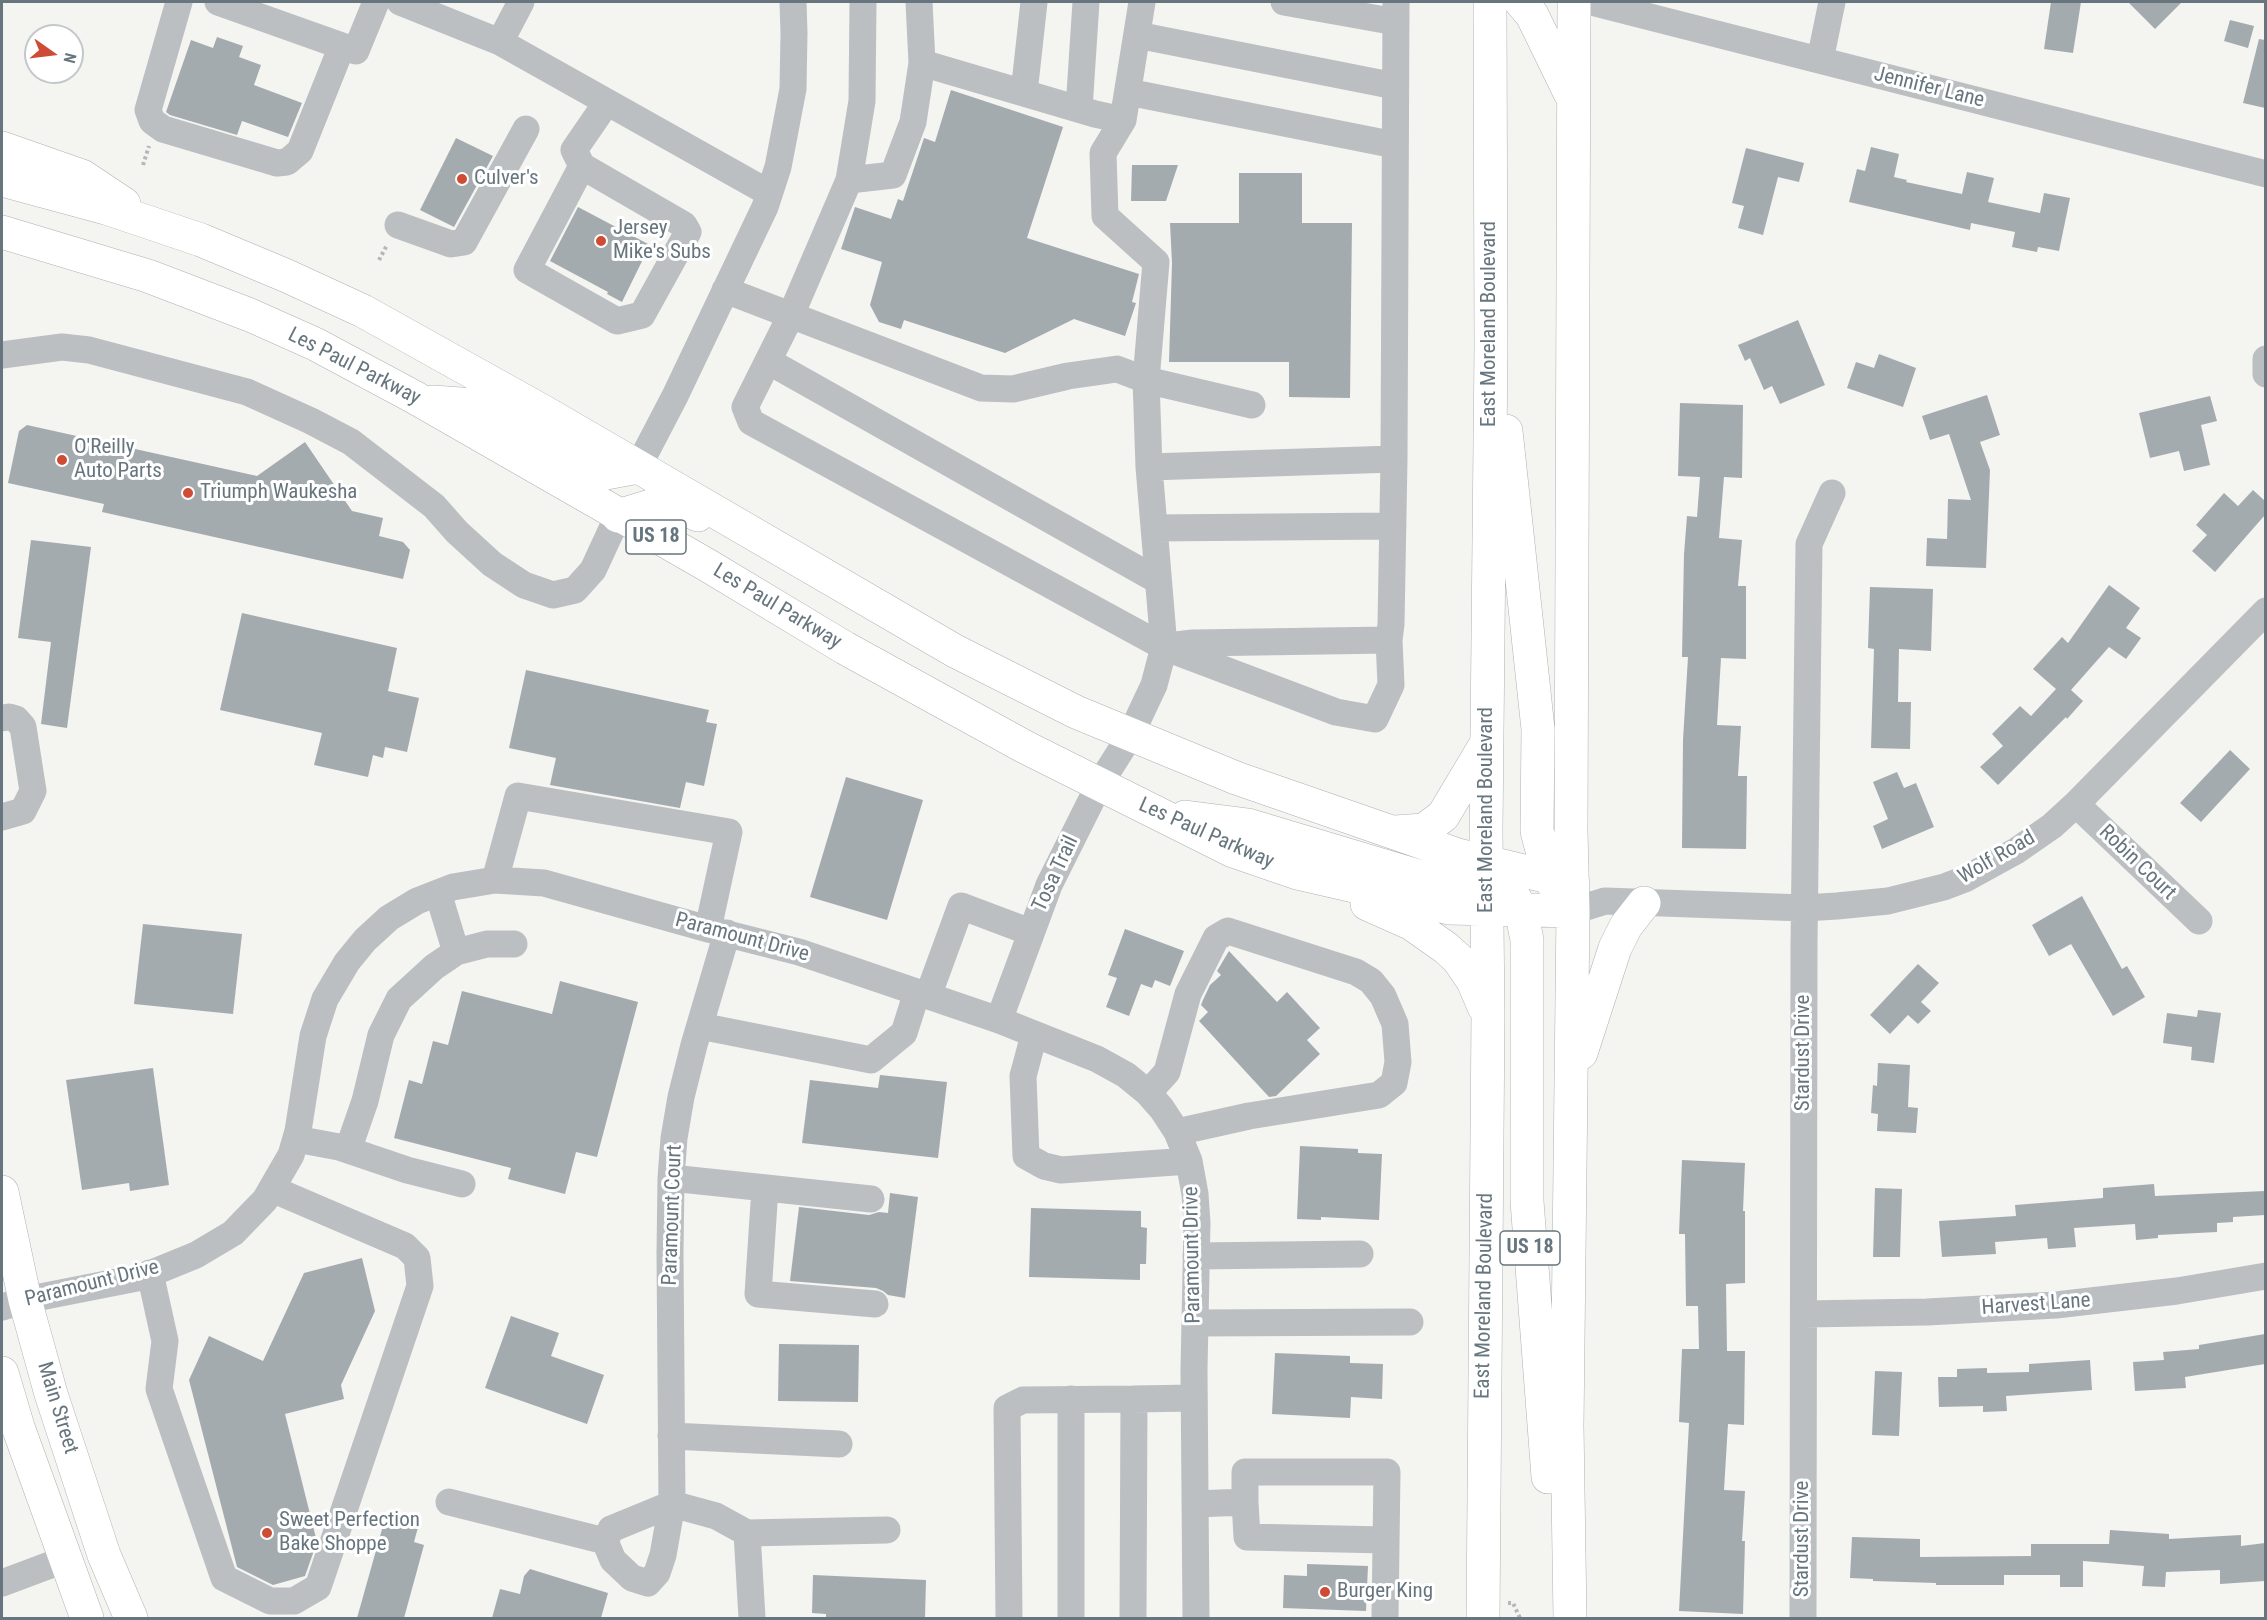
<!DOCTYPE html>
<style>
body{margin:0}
#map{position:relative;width:2267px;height:1620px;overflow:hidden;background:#f4f4f1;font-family:"Roboto Condensed",sans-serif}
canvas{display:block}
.frame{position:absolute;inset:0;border:3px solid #67767e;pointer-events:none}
.north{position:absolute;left:24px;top:24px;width:60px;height:60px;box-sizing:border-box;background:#fff;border:2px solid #c2c8cb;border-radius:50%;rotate:104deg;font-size:16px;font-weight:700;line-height:24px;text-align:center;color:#67767e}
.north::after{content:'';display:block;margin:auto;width:21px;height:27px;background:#ce4c36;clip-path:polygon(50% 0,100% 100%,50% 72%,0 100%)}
</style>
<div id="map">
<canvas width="2267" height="1620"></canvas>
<div class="frame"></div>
<div class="north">N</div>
</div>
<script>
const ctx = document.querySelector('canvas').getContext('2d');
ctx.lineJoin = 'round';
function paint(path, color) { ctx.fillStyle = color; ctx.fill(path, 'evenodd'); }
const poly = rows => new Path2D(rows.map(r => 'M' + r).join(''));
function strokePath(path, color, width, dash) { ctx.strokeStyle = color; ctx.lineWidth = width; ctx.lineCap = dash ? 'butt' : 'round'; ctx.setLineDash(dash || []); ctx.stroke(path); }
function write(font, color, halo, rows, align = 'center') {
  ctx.font = font + ' "Roboto Condensed",sans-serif'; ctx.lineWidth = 6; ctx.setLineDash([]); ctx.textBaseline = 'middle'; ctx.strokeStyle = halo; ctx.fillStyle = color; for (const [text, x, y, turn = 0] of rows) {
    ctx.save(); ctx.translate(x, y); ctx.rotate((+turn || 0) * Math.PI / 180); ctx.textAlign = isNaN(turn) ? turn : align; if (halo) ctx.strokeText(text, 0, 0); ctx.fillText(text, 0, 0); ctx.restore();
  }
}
const building = poly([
 [2051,2,2081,2,2073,53,2044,49],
 [2128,2,2182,2,2155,29],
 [2230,20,2254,26,2248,48,2224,41],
 [217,37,243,46,239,57,261,65,254,85,302,103,288,137,242,121,237,135,170,115,166,112,191,40,213,48],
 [2259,39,2265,40,2265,108,2243,103],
 [951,90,1063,127,1027,238,1139,274,1132,302,1136,303,1125,336,1074,319,1005,353,904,320,901,329,879,322,870,305,882,262,841,249,855,207,891,219,898,199,903,201,924,138,935,142],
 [456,138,493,156,454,227,420,210],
 [1871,147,1899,154,1894,177,1907,180,1906,182,1962,194,1967,172,1994,178,1988,202,2040,213,2044,193,2070,198,2059,251,2038,247,2037,252,2012,247,2015,232,1971,223,1970,230,1849,202,1857,169,1865,171],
 [1746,148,1804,163,1799,182,1778,177,1763,235,1738,228,1744,206,1732,203],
 [1132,165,1178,165,1166,201,1131,201],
 [1239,173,1302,173,1302,223,1352,223,1350,398,1289,397,1289,362,1169,362,1172,263,1170,223,1239,223],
 [578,207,650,245,622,302,607,294,608,292,550,261],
 [1798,320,1825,385,1780,404,1772,386,1764,390,1750,358,1745,361,1738,345],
 [1879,354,1916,368,1903,407,1847,388,1856,362,1874,368],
 [1987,395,2000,435,1980,442,1990,470,1986,568,1926,566,1927,538,1947,539,1948,499,1971,500,1949,434,1930,440,1922,416],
 [2210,396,2217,421,2201,425,2210,465,2184,471,2179,451,2150,458,2139,413],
 [1680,403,1743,405,1742,478,1724,477,1719,538,1742,540,1738,586,1746,586,1746,659,1721,658,1717,725,1741,726,1738,776,1747,776,1746,849,1682,848,1683,740,1688,657,1682,657,1684,554,1687,516,1697,517,1700,477,1678,476],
 [27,425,257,476,305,442,352,511,383,518,379,536,403,542,410,550,403,579,102,512,104,504,8,483,19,431],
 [2253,490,2265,501,2265,515,2215,572,2192,551,2207,535,2196,525,2224,493,2238,506],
 [31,540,91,547,67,728,41,724,51,642,18,638],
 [2109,585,2140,608,2126,628,2141,638,2126,659,2109,647,2071,690,2083,701,2067,719,2066,717,1998,785,1980,767,2003,746,1992,734,2020,706,2031,716,2056,689,2033,669,2062,637,2068,643],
 [1870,587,1933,589,1931,651,1899,649,1898,702,1911,702,1910,749,1871,748,1874,649,1868,648],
 [242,613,397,648,388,691,419,698,407,752,385,747,383,758,373,755,368,777,314,765,322,733,220,710],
 [526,670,709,710,706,722,717,724,704,786,686,782,680,808,550,785,556,758,509,748],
 [2230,750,2250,769,2201,822,2180,803],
 [1897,772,1904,788,1916,783,1934,827,1882,849,1873,826,1888,819,1873,782],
 [846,777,923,800,887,920,810,897],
 [2082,896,2122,969,2127,966,2145,997,2113,1016,2071,944,2049,956,2032,925],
 [143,924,242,934,233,1014,134,1004],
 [1125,929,1184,951,1170,986,1155,980,1152,988,1141,984,1129,1016,1106,1007,1117,978,1108,975],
 [1229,951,1277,1002,1287,992,1320,1028,1307,1040,1320,1054,1276,1096,1269,1097,1199,1021,1208,1012,1201,1005,1203,1000,1210,985,1221,975,1217,971],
 [1918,964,1939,983,1921,1002,1931,1011,1918,1024,1908,1015,1890,1034,1870,1015],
 [560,981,638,1002,597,1157,576,1152,565,1194,508,1179,511,1168,394,1138,409,1080,422,1084,433,1041,448,1045,462,991,552,1014],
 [2198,1010,2221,1013,2214,1063,2191,1060,2192,1047,2163,1043,2167,1013,2197,1017],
 [1878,1063,1910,1065,1908,1107,1918,1108,1916,1133,1877,1131,1878,1114,1871,1113,1873,1085,1877,1086],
 [153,1068,169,1185,130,1191,129,1183,82,1190,66,1080],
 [880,1075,947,1082,938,1158,802,1143,810,1080,878,1088],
 [1300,1146,1358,1149,1358,1153,1382,1154,1379,1220,1321,1217,1321,1220,1297,1219],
 [1682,1160,1745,1163,1743,1211,1745,1211,1745,1283,1726,1284,1727,1351,1745,1351,1744,1425,1728,1424,1724,1490,1745,1491,1742,1541,1745,1541,1743,1614,1679,1611,1689,1423,1679,1422,1682,1349,1699,1349,1698,1306,1686,1306,1685,1234,1679,1234],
 [2154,1184,2155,1196,2265,1191,2265,1215,2233,1217,2233,1222,2217,1223,2217,1232,2158,1235,2158,1238,2136,1240,2135,1224,2074,1228,2076,1247,2048,1249,2047,1238,1995,1242,1996,1254,1942,1257,1939,1221,2016,1216,2015,1205,2103,1198,2103,1188],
 [1875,1188,1902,1189,1900,1257,1873,1257],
 [890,1193,918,1197,905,1298,888,1295,883,1291,876,1288,790,1281,799,1207,869,1215,879,1212,888,1213],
 [1031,1208,1141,1211,1141,1227,1147,1228,1146,1264,1140,1264,1140,1280,1029,1277],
 [362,1258,375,1311,341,1385,344,1399,285,1414,317,1542,305,1576,273,1585,237,1567,189,1380,209,1336,263,1361,304,1273],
 [511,1316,559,1333,551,1356,604,1375,587,1424,485,1388],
 [2265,1334,2265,1364,2185,1377,2186,1388,2135,1391,2133,1362,2164,1360,2163,1352,2199,1349,2199,1345],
 [779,1344,859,1345,858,1402,778,1401],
 [1275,1353,1350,1356,1350,1363,1383,1364,1382,1399,1351,1397,1350,1418,1272,1414],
 [2090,1360,2092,1390,2006,1396,2007,1411,1983,1412,1983,1406,1939,1407,1938,1377,1957,1377,1957,1369,1987,1368,1987,1373,2029,1372,2029,1364],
 [1875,1371,1902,1372,1899,1436,1872,1435],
 [386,1515,419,1524,414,1542,424,1545,404,1618,357,1618],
 [2110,1530,2169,1534,2169,1539,2241,1535,2241,1546,2265,1543,2265,1581,2220,1584,2220,1570,2166,1572,2165,1587,2142,1586,2144,1566,2083,1561,2083,1587,2060,1587,2060,1575,2004,1575,2004,1585,1936,1585,1936,1583,1873,1581,1873,1579,1850,1578,1852,1537,1920,1539,1920,1557,2031,1556,2031,1544,2109,1544],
 [1307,1564,1368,1566,1366,1611,1283,1608,1284,1575,1307,1576],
 [530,1569,608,1593,601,1618,492,1618,500,1589,520,1594,524,1576],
 [813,1575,926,1580,925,1618,826,1618,826,1614,812,1613]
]);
const path = poly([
 [143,165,149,146],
 [379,260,387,245],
 [1508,1603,1513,1603,1520,1618]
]);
const minor = poly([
 [179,2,148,110,152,121,163,129,277,163,287,162,300,151,342,46],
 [218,2,356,51,376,2],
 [400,2,500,42],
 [521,2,500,42,769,193],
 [863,2,862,101,849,180,791,315,745,407,751,422,1164,647,1336,712,1375,719,1391,685,1389,640,1391,624,1394,459,1396,2],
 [919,2,922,63],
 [1142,2,1123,120,1103,153,1105,216,1156,262,1146,380,1252,405],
 [1284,2,1396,22],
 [1591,2,2266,174],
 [1137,35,1395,86],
 [1820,60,1832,2],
 [1128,92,1395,145],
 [1024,93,1034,2],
 [1079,109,1086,2],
 [582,166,527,270,617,321,642,315,688,232,684,225,582,166,574,150,607,102],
 [849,180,893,175,913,122,922,63,1095,114,1123,120],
 [398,225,451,244,464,242,526,129],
 [725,290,981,388,1013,389,1068,376,1117,369,1146,380,1149,467,1164,647,1154,685,1130,736,1099,785,1049,885,999,1020],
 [2,355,62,347,89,350,247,392,311,421,351,442,434,506,457,532,492,564,524,585,553,595,575,590,593,570,618,516],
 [2266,359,2266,374],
 [768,361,1157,580],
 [638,467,675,396,765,207,778,167,793,89,794,33,793,2],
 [1149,467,1394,459],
 [1154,528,1393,526],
 [1168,646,1193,643,1389,640],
 [2,718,9,717,16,719,23,727,33,791,23,811,2,817],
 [2076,804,2199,921],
 [495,880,518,796,729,832,708,929],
 [438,893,456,952],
 [1573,911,1605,901,1804,908,1837,906,1888,901,1944,887,1965,879,2016,851,2052,826,2076,804,2266,611],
 [727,933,694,1045,681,1097,674,1138,671,1178,670,1253,672,1504,663,1555,657,1573,648,1583,632,1578,613,1560,605,1541,611,1529,672,1504,716,1516,747,1533,887,1530],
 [928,996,961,906,1030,932],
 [700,1026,871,1060,904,1033,917,992],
 [1034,1035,1023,1076,1026,1156,1044,1166,1061,1170,1189,1161],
 [1148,1093,1167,1072,1188,994,1216,938,1228,931,1356,972,1371,981,1383,996,1395,1024,1398,1062,1394,1083,1379,1095,1249,1116,1177,1132],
 [296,1139,339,1147,407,1170,462,1184],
 [348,1150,365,1101,381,1035,399,999,434,967,456,952,487,944,514,944],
 [671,1178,871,1199],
 [765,1188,758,1294,875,1304],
 [1196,1256,1360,1254],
 [150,1273,165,1341,159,1389,224,1578,270,1601,294,1601,318,1587,420,1286,417,1258,405,1246,272,1189],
 [2,1307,25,1300,142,1277,196,1255,233,1233,265,1200,291,1155,298,1131,313,1036,325,999,347,962,365,940,389,918,417,901,453,887,495,880,544,883,708,929,799,952,999,1020,1097,1059,1126,1075,1148,1093,1162,1109,1177,1132,1189,1161,1195,1194,1197,1223,1194,1370,1196,1618],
 [1804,1314,1927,1312,2056,1305,2177,1291,2266,1276],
 [1195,1323,1410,1322],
 [1071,1399,1071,1618],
 [1134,1399,1194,1398],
 [671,1436,839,1444],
 [449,1502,605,1541],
 [1245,1502,1247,1537,1386,1540],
 [1195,1504,1245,1502,1245,1472,1387,1472,1385,1618],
 [747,1533,752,1618],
 [2,1583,66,1559],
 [1009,1618,1007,1408,1023,1400,1134,1399,1133,1618],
 [1803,1618,1804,944,1809,544,1832,493]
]);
const major = poly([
 [1521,2,1532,15,1570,93],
 [2,148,82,176,124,204],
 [2,180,106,208,201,240,287,276,363,311,544,412,955,651,1076,712,1236,778,1458,855,1573,883],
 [2,232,148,276,250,315,315,344,414,397,707,565,845,648,1025,747,1233,851,1297,873,1449,908,1573,911],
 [433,402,474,405,587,468,606,473,638,467],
 [1506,431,1538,729,1537,831,1549,877,1559,893],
 [618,516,660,503,676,505,698,515],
 [1185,817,1248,825,1418,876,1458,886,1508,892],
 [1395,832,1424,830,1443,816,1486,744],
 [1511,891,1521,910,1527,940,1527,1201,1548,1477],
 [1367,904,1412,924,1446,948,1458,959,1473,981,1484,1007],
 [1581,1053,1615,948,1626,926,1644,903],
 [2,1192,25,1300,51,1394,104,1555,131,1618],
 [2,1373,18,1427,87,1618],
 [1483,1618,1488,1014,1486,830,1491,347,1490,2],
 [1570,1618,1567,1426,1573,911,1571,831,1574,2]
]);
const markers = [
 [462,179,6,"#ce4c36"],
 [601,241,6,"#ce4c36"],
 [62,460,6,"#ce4c36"],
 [188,493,6,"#ce4c36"],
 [267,1533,6,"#ce4c36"],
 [1325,1592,6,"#ce4c36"]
];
const shields = [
 [656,537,60],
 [1530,1248,60]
];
const shieldNames = [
 ["US 18",656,537],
 ["US 18",1530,1248]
];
const streetNames = [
 ["Jennifer Lane",1929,88,14],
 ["East Moreland Boulevard",1490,324,-90],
 ["Les Paul Parkway",354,367,27],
 ["Les Paul Parkway",777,607,31],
 ["East Moreland Boulevard",1487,810,-90],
 ["Les Paul Parkway",1206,834,24],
 ["Wolf Road",1997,858,-30],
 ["Robin Court",2137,863,44],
 ["Tosa Trail",1056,874,-65],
 ["Paramount Drive",742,938,15],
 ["Stardust Drive",1804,1053,-90],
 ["Paramount Court",673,1215,-88],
 ["Paramount Drive",1193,1255,-91],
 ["Paramount Drive",92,1284,-14],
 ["East Moreland Boulevard",1485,1296,-89],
 ["Harvest Lane",2036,1305,-4],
 ["Main Street",57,1408,73],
 ["Stardust Drive",1803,1539,-90]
];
const poiNames = [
 ["Culver's",474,179],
 ["Jersey",613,229],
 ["Mike's Subs",613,253],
 ["O'Reilly",74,448],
 ["Auto Parts",74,472],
 ["Triumph Waukesha",200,493],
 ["Sweet Perfection",279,1521],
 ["Bake Shoppe",279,1545],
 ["Burger King",1337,1592]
];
paint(building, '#a4abaf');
strokePath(major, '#adb2b4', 34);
strokePath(path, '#b5b8ba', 4, [3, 3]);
strokePath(minor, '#bbbfc2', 27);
strokePath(major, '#fff', 33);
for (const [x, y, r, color] of markers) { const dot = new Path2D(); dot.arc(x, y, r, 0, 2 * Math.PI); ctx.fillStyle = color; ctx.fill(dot); strokePath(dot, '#fff', 2); }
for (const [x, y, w] of shields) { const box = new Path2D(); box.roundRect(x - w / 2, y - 17, w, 34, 4.5); ctx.fillStyle = '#fff'; ctx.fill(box); strokePath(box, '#67767e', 1.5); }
write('bold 20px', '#67767e', null, shieldNames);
write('21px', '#67767e', '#fff', streetNames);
write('21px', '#67767e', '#fff', poiNames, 'left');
</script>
